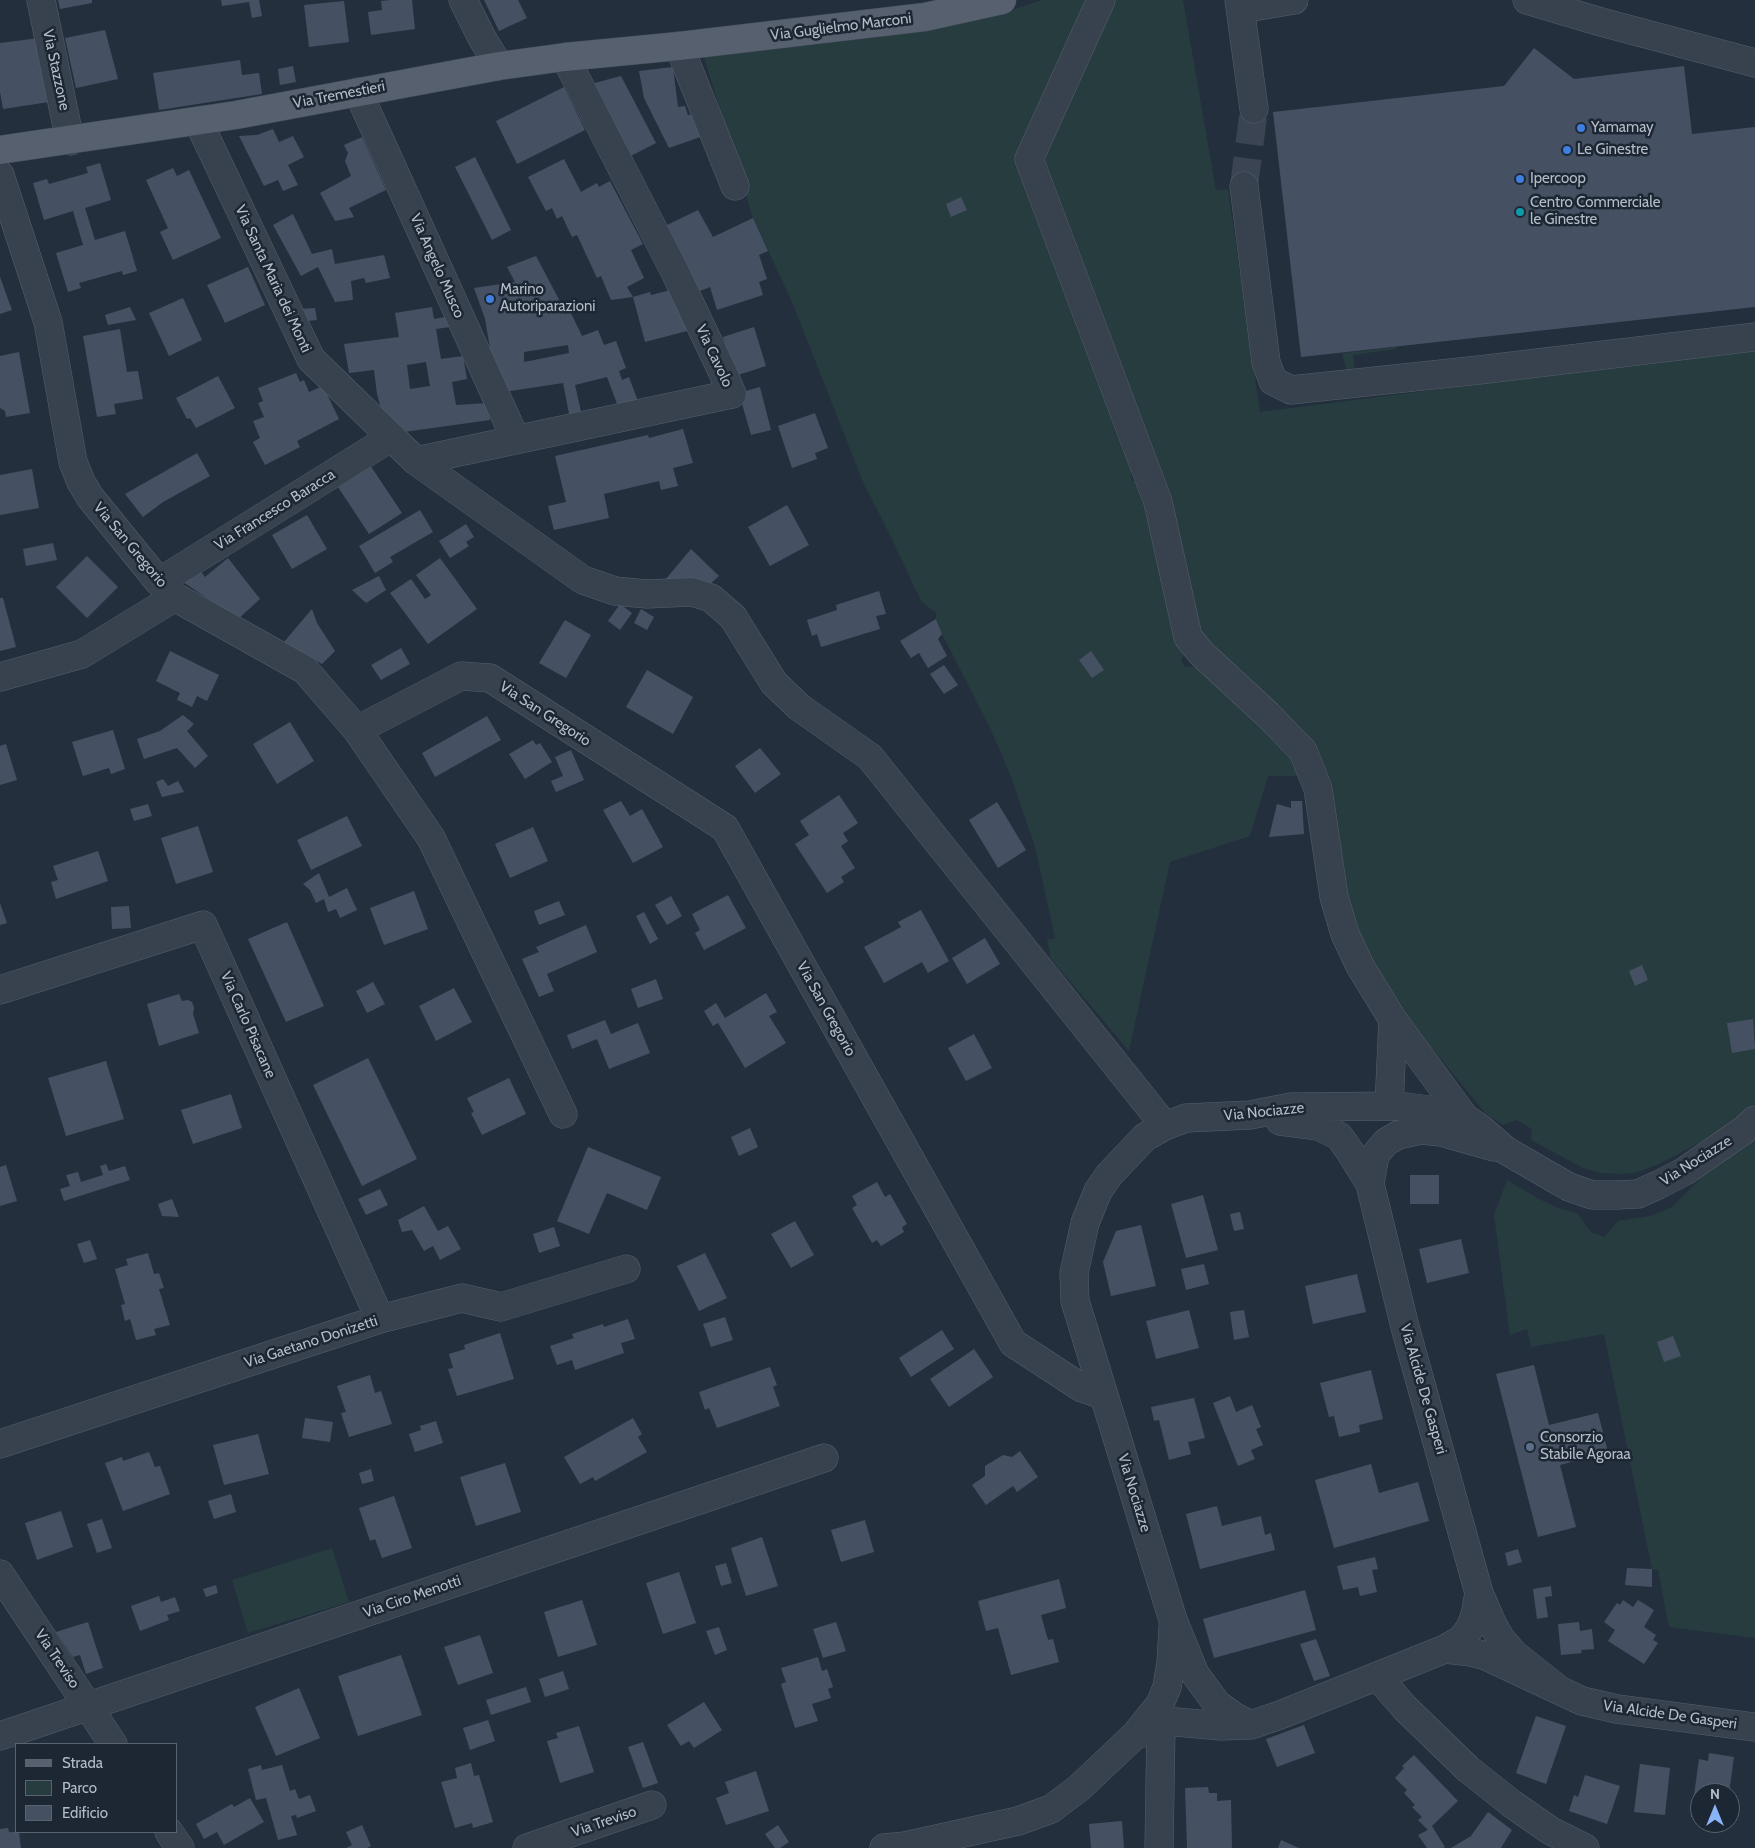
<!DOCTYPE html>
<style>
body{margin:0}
#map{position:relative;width:1755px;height:1848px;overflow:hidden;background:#242f3e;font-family:Cabin,sans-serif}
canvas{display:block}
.legend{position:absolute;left:15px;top:1743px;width:162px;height:90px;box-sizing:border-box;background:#1d2633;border:1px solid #59626f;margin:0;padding:6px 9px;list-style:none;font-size:15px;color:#b4bcc9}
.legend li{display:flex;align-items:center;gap:10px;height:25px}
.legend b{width:25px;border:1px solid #59626f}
.north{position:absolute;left:1690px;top:1783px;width:50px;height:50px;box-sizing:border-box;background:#1d2633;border:1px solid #59626f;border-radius:50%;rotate:0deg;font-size:14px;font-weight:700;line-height:20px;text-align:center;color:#b4bcc9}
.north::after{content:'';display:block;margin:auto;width:18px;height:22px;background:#8ab4f8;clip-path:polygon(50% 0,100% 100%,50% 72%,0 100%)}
</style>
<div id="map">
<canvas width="1755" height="1848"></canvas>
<ul class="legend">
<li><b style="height:6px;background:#56606e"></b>Strada</li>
<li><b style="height:14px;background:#263c3f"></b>Parco</li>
<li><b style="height:14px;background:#455162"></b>Edificio</li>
</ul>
<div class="north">N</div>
</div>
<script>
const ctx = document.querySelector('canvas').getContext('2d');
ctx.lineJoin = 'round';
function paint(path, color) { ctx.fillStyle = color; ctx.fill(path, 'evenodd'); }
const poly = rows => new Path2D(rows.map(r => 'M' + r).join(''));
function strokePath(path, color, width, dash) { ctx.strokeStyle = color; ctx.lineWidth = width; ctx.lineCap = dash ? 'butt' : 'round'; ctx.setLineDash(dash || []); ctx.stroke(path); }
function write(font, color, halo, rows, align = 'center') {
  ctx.font = font + ' Cabin,sans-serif'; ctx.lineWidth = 5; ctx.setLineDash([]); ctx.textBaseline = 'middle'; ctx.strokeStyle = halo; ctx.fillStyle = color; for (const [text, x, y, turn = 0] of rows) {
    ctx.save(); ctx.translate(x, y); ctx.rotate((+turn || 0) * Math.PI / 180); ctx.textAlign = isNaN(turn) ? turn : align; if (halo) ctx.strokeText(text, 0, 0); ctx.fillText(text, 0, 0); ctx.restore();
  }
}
const green = poly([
 [1042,0,1097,0,1025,153,1136,466,1131,474,1132,481,1141,481,1185,653,1181,660,1185,667,1202,666,1279,735,1302,776,1268,776,1250,836,1170,862,1129,1051,1051,959,1047,940,1055,938,1035,847,1012,779,991,730,942,634,936,619,936,613,921,601,887,529,863,482,792,302,753,218,704,57,879,37,1003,13],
 [1112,0,1183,0,1216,190,1228,189,1260,412,1755,349,1755,1105,1742,1117,1709,1138,1659,1164,1638,1172,1622,1174,1601,1173,1583,1168,1531,1140,1532,1129,1517,1120,1503,1125,1485,1113,1380,985,1367,965,1350,907,1323,762,1314,743,1212,650,1200,632,1042,164],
 [1397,347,1396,349,1353,355,1355,372,1348,370,1345,365,1342,353],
 [1755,1135,1755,1638,1669,1627,1658,1570,1652,1569,1604,1334,1531,1347,1527,1329,1510,1335,1494,1215,1507,1180,1537,1198,1558,1208,1577,1213,1591,1232,1604,1237,1618,1221,1651,1216,1672,1207,1704,1175],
 [332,1548,349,1602,248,1633,232,1580]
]);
const building = poly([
 [58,0,92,0,92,3,60,9],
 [221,0,259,0,262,16,252,18,249,2,222,6],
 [390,0,412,0,415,29,371,35,368,12,382,10,381,1],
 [484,0,518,0,527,18,499,31],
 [344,1,349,42,309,47,304,5],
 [105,30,118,79,76,88,65,38],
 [39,38,49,102,3,109,0,92,0,43],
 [1534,48,1574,79,1684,66,1692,134,1755,127,1755,307,1301,357,1273,112,1504,86],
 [240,60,242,75,259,73,262,94,159,110,153,73],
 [293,66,296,82,280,85,278,69],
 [673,67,678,107,685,106,688,115,696,114,706,135,669,148,644,98,639,71],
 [621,76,656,143,625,159,587,85],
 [564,87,585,130,517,164,496,121],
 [273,129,279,142,293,136,304,157,288,165,298,185,283,191,278,180,264,186,239,136,257,135],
 [362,137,386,190,349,208,354,217,335,221,320,193,351,176,345,161,348,153,344,145],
 [475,157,511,230,492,240,455,167],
 [564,159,581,192,597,183,599,187,610,181,643,244,631,250,644,278,627,287,633,297,650,292,651,295,675,289,687,331,645,342,633,297,611,300,601,276,597,278,577,235,572,237,562,216,557,219,552,208,546,211,528,177],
 [100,163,111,200,85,208,95,240,125,231,137,271,123,275,122,271,79,283,81,288,68,292,56,253,83,245,73,211,44,220,33,183,47,179,49,184,88,173,86,167],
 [173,168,177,176,189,170,221,238,173,260,160,232,168,228,146,180],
 [961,197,967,210,951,217,946,204],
 [698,210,713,237,753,218,768,251,759,255,767,279,759,282,763,295,717,310,710,287,695,293,661,228],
 [293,214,312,254,332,249,335,264,384,255,390,278,366,283,364,278,351,281,353,300,335,302,318,267,301,276,273,225],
 [536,256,564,309,569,309,582,336,598,330,604,345,616,341,626,368,619,371,622,380,629,377,639,404,619,409,607,377,575,385,582,416,570,419,563,383,504,392,493,366,485,319,474,288,515,282,507,267],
 [568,345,569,353,524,362,524,352],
 [248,267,265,305,225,323,207,285],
 [0,277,12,310,0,314],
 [183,298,202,340,169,356,149,313],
 [130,307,136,320,108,325,105,315],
 [432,307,434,319,445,317,450,327,436,329,441,359,463,356,467,379,452,382,456,405,488,403,490,420,404,432,382,412,377,394,374,370,349,373,344,344,399,337,395,313],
 [426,362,430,386,410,389,407,365],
 [315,308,317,320,307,321,301,309],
 [754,327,766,366,735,376,723,337],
 [120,329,127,372,138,371,143,399,114,404,116,414,97,417,83,336],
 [19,352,30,413,6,417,5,411,0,408,0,356],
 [296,373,300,382,304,380,309,392,323,386,339,419,297,441,300,447,265,465,253,442,260,438,253,421,264,417,258,403,263,401,258,388],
 [218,376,235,408,196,428,190,418,187,419,176,398],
 [760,387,771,430,751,435,739,393],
 [815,413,828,448,815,453,817,459,792,468,778,426],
 [683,429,693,463,673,468,678,486,661,490,659,481,604,494,609,518,554,530,548,506,566,502,555,456,648,435,649,438],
 [197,453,210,476,163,502,143,517,125,494],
 [368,462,402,513,369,534,336,484],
 [32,469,39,508,0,515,0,475],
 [787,505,809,545,770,566,748,527],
 [420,510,433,532,390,557,393,562,375,573,359,546],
 [307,515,327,549,292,569,272,535],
 [466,524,474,537,466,542,469,546,450,558,439,541],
 [53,543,57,560,26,566,23,549],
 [691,549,719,576,709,585,665,580],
 [87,556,118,587,87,618,56,587],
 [228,558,260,599,238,619,183,582,199,569,205,577],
 [440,558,477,609,428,644,390,593,411,579,425,599,431,595,416,575],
 [379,576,386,590,366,603,352,590],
 [879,591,886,614,876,616,880,629,821,647,817,634,812,636,807,620,837,610,836,605],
 [0,598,3,598,16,647,0,651],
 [620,604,632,613,620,630,608,621],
 [312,609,317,623,335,651,322,664,284,642],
 [641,609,654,617,647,630,634,623],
 [936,619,942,634,938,639,947,656,928,668,919,653,911,658,900,641],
 [565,620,591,635,566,678,539,663],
 [401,648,410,664,381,680,371,665],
 [170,651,219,675,207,701,197,696,192,707,177,700,180,693,156,681],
 [1091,651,1104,670,1092,678,1079,660],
 [944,665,958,685,944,694,930,674],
 [647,670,693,697,673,734,626,707],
 [183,715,194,724,187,731,208,756,195,768,177,748,144,759,137,739,160,731],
 [487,716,501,740,435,777,422,753],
 [290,722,314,761,277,784,253,744],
 [113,730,125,769,111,774,109,768,83,776,72,742],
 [533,740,536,745,540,743,552,762,525,779,509,754],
 [6,744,17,780,0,785,0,746],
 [760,748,781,774,755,793,735,766],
 [571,750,584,780,556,792,551,781,563,776,555,757],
 [163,779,168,786,178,781,184,792,162,797,156,782],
 [839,795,858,823,843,833,848,841,841,846,855,868,841,877,844,882,827,893,795,844,809,835,800,821],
 [621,801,630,816,642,809,663,847,633,863,603,810],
 [1291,801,1302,801,1304,834,1269,837,1277,804,1291,808],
 [997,802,1026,850,998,868,969,820],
 [148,804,152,816,134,821,130,809],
 [347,816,362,846,311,870,297,840],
 [198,826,213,872,176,884,161,838],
 [533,827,548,861,510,878,495,844],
 [98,851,108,881,56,899,51,882,58,880,53,866],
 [319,873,329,897,347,888,357,910,340,918,336,909,328,912,324,899,316,903,310,890,303,884],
 [414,891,428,929,384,945,370,908],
 [728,895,746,928,704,950,695,933,700,930,692,914],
 [671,896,682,916,667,925,655,905],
 [559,901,565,915,539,925,534,911],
 [0,903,7,923,0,925],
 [129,906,131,928,112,929,111,907],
 [921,910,949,961,928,973,922,962,884,983,864,947,901,927,898,922],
 [644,912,658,939,650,944,636,916],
 [287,922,324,1006,286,1022,248,939],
 [586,925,597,952,547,974,554,991,539,997,522,959,539,952,536,947],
 [985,938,1000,964,967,984,952,958],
 [1642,965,1648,980,1635,986,1629,971],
 [656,979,663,999,638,1008,631,989],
 [373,982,385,1004,367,1013,356,991],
 [454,988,472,1022,436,1041,419,1006],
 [766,993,777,1012,769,1016,786,1043,745,1068,718,1023,713,1026,704,1011,716,1003,725,1018],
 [179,994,182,1001,188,1000,192,1002,194,1008,193,1014,199,1033,159,1046,147,1004],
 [1753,1019,1755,1049,1732,1053,1727,1023],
 [605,1020,611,1034,638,1023,650,1053,609,1069,597,1039,572,1049,567,1035],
 [974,1034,992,1068,966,1081,948,1048],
 [368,1058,417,1159,362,1186,313,1085],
 [106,1061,124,1119,66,1136,48,1078],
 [509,1078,526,1114,482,1135,471,1113,474,1112,467,1098],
 [231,1094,242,1128,193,1144,181,1110],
 [750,1128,758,1147,739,1156,731,1137],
 [588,1147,661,1177,647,1210,607,1193,589,1234,557,1221],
 [106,1164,109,1171,125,1166,130,1180,64,1201,60,1189,70,1186,66,1175,78,1172,81,1182,103,1175,100,1166],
 [6,1165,17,1201,0,1206,0,1167],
 [1410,1175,1439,1175,1439,1204,1410,1204],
 [877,1182,885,1197,890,1194,907,1224,902,1227,904,1232,881,1246,877,1240,872,1243,852,1208,857,1205,852,1196],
 [380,1189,388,1205,366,1215,358,1199],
 [1203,1195,1218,1250,1186,1258,1171,1204],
 [172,1199,179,1217,162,1216,158,1204],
 [424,1206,438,1231,448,1226,461,1249,440,1260,433,1246,424,1251,412,1230,402,1232,398,1220],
 [1240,1212,1244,1229,1234,1231,1230,1214],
 [795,1221,814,1255,791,1268,771,1234],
 [1141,1225,1156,1286,1111,1296,1103,1262,1116,1231],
 [554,1227,560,1246,539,1253,533,1234],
 [1461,1239,1469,1273,1427,1283,1419,1249],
 [90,1240,97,1259,84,1263,77,1244],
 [148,1253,154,1274,159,1273,164,1288,159,1289,170,1325,154,1329,156,1335,136,1340,130,1319,125,1321,121,1305,125,1304,115,1269,128,1265,126,1259],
 [705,1253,727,1298,699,1311,677,1266],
 [1204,1264,1209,1284,1186,1290,1181,1269],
 [1357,1274,1366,1312,1313,1324,1305,1286],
 [1189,1310,1199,1348,1156,1359,1146,1321],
 [1244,1310,1249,1337,1234,1340,1230,1312],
 [725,1317,733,1340,711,1347,703,1324],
 [628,1319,635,1339,621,1343,624,1353,575,1370,572,1360,557,1365,550,1346,574,1338,572,1334,603,1324,604,1327],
 [942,1330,954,1349,911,1377,899,1358],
 [500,1333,514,1379,457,1396,448,1369,453,1368,449,1354,465,1349,464,1345],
 [1673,1336,1681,1356,1664,1362,1657,1342],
 [974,1349,993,1377,949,1407,930,1379],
 [1534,1365,1549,1425,1598,1413,1608,1452,1560,1465,1576,1527,1538,1537,1496,1374],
 [770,1367,777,1385,773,1387,780,1406,717,1428,709,1408,705,1410,699,1392],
 [1371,1370,1383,1419,1359,1425,1360,1432,1339,1437,1334,1416,1329,1417,1320,1383],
 [370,1375,375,1393,381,1391,392,1424,349,1437,341,1413,346,1412,337,1386],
 [1230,1396,1236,1412,1252,1405,1261,1427,1256,1429,1263,1445,1251,1450,1255,1459,1238,1466,1213,1403],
 [1194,1398,1205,1438,1188,1442,1191,1454,1169,1460,1159,1420,1154,1421,1151,1407],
 [305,1418,333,1422,330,1442,302,1438],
 [633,1418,642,1434,638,1437,647,1452,595,1481,593,1477,580,1484,564,1457],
 [436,1421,443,1443,415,1452,409,1434,421,1430,420,1426],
 [258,1434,269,1474,224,1485,213,1445],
 [1020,1451,1038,1477,1017,1492,1013,1486,986,1505,972,1485,985,1476,985,1466,1003,1455,1012,1457],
 [149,1452,155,1467,160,1466,170,1494,123,1511,105,1463,122,1457,123,1461],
 [505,1463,521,1512,476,1526,460,1477],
 [1371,1464,1379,1493,1418,1482,1429,1521,1334,1548,1315,1480],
 [371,1469,374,1481,362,1484,359,1473],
 [231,1494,236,1512,214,1519,208,1501],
 [394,1496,412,1548,382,1558,375,1539,370,1541,359,1508],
 [1217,1506,1222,1526,1261,1516,1265,1535,1271,1533,1275,1550,1200,1569,1186,1514],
 [61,1511,73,1547,37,1560,25,1523],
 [102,1519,112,1548,97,1553,87,1524],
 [865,1520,874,1552,841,1562,831,1530],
 [762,1537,778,1586,746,1596,731,1548],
 [1518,1549,1522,1562,1508,1566,1505,1553],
 [1375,1557,1378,1569,1372,1570,1377,1592,1360,1596,1358,1587,1343,1590,1337,1566],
 [726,1563,732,1583,721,1586,715,1566],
 [1627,1568,1652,1569,1652,1587,1625,1585],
 [679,1572,696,1623,663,1634,646,1583],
 [1059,1579,1066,1608,1041,1615,1048,1640,1053,1639,1059,1662,1011,1675,998,1628,986,1631,978,1601],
 [216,1585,218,1593,206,1597,203,1589],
 [1551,1586,1552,1596,1545,1597,1548,1617,1537,1619,1533,1589],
 [1305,1590,1316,1630,1214,1658,1203,1619],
 [159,1596,161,1602,175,1597,180,1611,167,1615,169,1620,140,1631,131,1606],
 [582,1600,597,1645,558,1657,544,1612],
 [1623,1600,1633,1607,1638,1600,1654,1610,1644,1627,1656,1635,1653,1640,1658,1643,1644,1664,1608,1641,1615,1630,1604,1622,1617,1603,1620,1605],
 [88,1622,103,1668,86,1674,80,1655,73,1657,56,1632],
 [836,1622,846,1651,823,1658,813,1629],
 [1579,1622,1580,1631,1592,1629,1594,1649,1581,1650,1582,1653,1561,1655,1558,1624],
 [719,1627,727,1650,715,1655,706,1631],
 [480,1635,493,1673,458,1685,444,1647],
 [1316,1639,1330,1676,1314,1681,1300,1644],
 [401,1655,422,1715,358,1736,338,1676],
 [818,1657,822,1671,827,1669,833,1687,828,1689,831,1698,812,1704,818,1721,795,1728,781,1684,786,1682,781,1668],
 [563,1671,569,1689,545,1697,539,1679],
 [526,1687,531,1702,491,1715,486,1700],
 [299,1688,320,1738,276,1756,255,1707],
 [704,1702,722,1730,694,1748,689,1741,681,1746,667,1725],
 [1536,1716,1566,1726,1546,1784,1516,1773],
 [488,1720,495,1741,470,1750,463,1728],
 [1304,1725,1315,1753,1277,1767,1266,1739],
 [579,1726,594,1772,560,1783,547,1741,558,1738,556,1733],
 [643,1742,658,1783,643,1788,628,1747],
 [1709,1753,1734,1757,1729,1793,1700,1793,1700,1818,1691,1817,1699,1759,1708,1761],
 [1414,1755,1458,1801,1432,1826,1445,1847,1443,1848,1427,1848,1418,1835,1428,1830,1418,1820,1422,1817,1412,1807,1415,1805,1404,1793,1407,1790,1395,1778,1404,1768,1402,1766],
 [471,1763,474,1776,479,1775,493,1822,473,1828,472,1823,455,1828,441,1782,457,1778,455,1768],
 [1640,1764,1670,1768,1665,1815,1634,1812],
 [261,1765,262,1770,282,1765,290,1791,295,1789,299,1799,310,1795,316,1811,297,1818,296,1815,291,1816,297,1835,278,1840,266,1798,256,1800,248,1769],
 [756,1771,769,1811,726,1825,716,1798,729,1793,725,1782],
 [1585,1775,1620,1786,1607,1824,1569,1811,1574,1795,1578,1797],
 [1208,1787,1209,1793,1217,1793,1217,1801,1231,1800,1232,1848,1187,1848,1185,1788],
 [250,1798,264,1822,224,1845,217,1832,204,1839,196,1824,232,1804,234,1807],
 [1488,1812,1512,1830,1501,1848,1451,1848,1471,1836],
 [1122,1821,1124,1848,1091,1848,1089,1824],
 [362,1825,371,1846,367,1848,346,1848,352,1845,346,1832],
 [778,1825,789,1842,780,1848,775,1848,765,1834],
 [8,1828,9,1832,19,1832,21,1848,0,1848,0,1829],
 [1281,1840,1299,1848,1278,1848]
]);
const minorTunnel = poly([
 [1244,186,1254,109]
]);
const minor = poly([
 [41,0,70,141],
 [463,0,482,38,499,66],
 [1101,0,1029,159,1158,502,1188,637,1201,653,1268,715,1303,751,1318,789,1334,897,1345,934,1360,966,1393,1020,1465,1118],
 [1239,0,1254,109],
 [1527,0,1601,22,1755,63],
 [1241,9,1294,0],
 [679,46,735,186],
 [358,92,516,440],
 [198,121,311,359,416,461,583,580,615,591,647,594,692,592,711,598,733,617,774,683,799,707,870,757,1165,1126],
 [0,175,48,322,73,462,81,482,90,497,159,582,175,597,305,670,357,730,461,676,490,678,725,828,1013,1343,1082,1388,1103,1395],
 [1244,186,1266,362,1273,381,1291,390,1479,370,1755,337],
 [416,461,732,394,723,373,675,272,565,57],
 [159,582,390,438],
 [0,677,82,654,175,597],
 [357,730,431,838,563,1114],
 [0,990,203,925,380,1319],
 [1389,1106,1393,1020],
 [1280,1121,1318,1126,1339,1136,1349,1150,1370,1184,1405,1327,1479,1593,1492,1623,1501,1639,1514,1654,1558,1689],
 [1370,1184,1375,1155,1386,1142,1398,1135,1421,1130,1441,1132,1494,1147],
 [0,1444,380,1319,462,1298,501,1307,626,1269],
 [0,1574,113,1744],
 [1445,1649,1471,1652,1486,1656,1582,1701,1617,1709,1755,1727],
 [1378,1677,1405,1708,1468,1769,1512,1804,1551,1831,1585,1848],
 [1251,1725,1235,1717,1217,1704,1195,1674,1173,1620,1075,1301,1074,1273,1085,1223,1098,1191,1109,1175,1145,1137,1165,1126,1186,1118,1250,1115,1291,1107,1399,1106,1444,1112,1465,1118,1481,1129,1505,1150,1569,1187,1592,1195,1617,1195,1638,1194,1658,1185,1685,1171,1744,1130,1755,1120],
 [1135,1735,1160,1704,1167,1687,1171,1663,1173,1627],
 [0,1736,824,1458],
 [169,1832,180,1848],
 [527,1848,652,1805],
 [884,1848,905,1846,1018,1821,1051,1809,1079,1788,1134,1736,1161,1726,1176,1722,1221,1726,1251,1725,1280,1715,1445,1649,1461,1640,1470,1628,1475,1615,1479,1593],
 [1159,1848,1161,1726]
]);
const major = poly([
 [0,150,236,115,499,66,565,57,679,46,925,17,1002,0]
]);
const markers = [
 [1581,128,5,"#3f7fe0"],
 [1567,150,5,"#3f7fe0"],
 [1520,179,5,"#3f7fe0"],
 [1520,212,5,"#0f9aa8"],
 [490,299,5,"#3f7fe0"],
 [1530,1447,5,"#5c6f8a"]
];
const streetNames = [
 ["Via Guglielmo Marconi",841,27,-7],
 ["Via Stazzone",56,70,78],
 ["Via Tremestieri",339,95,-11],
 ["Via Angelo Musco",437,266,66],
 ["Via Santa Maria dei Monti",273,279,65],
 ["Via Cavolo",714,356,65],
 ["Via Francesco Baracca",275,510,-32],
 ["Via San Gregorio",130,545,50],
 ["Via San Gregorio",545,714,33],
 ["Via San Gregorio",826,1009,61],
 ["Via Carlo Pisacane",248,1025,66],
 ["Via Nociazze",1264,1112,-6],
 ["Via Nociazze",1696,1161,-32],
 ["Via Gaetano Donizetti",311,1342,-18],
 ["Via Alcide De Gasperi",1423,1389,74],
 ["Via Nociazze",1134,1493,73],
 ["Via Ciro Menotti",412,1597,-19],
 ["Via Treviso",57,1659,56],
 ["Via Alcide De Gasperi",1670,1715,8],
 ["Via Treviso",604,1822,-19]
];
const poiNames = [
 ["Yamamay",1591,128],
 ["Le Ginestre",1577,150],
 ["Ipercoop",1530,179],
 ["Centro Commerciale",1530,203],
 ["le Ginestre",1530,220],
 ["Marino",500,290],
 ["Autoriparazioni",500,307],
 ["Consorzio",1540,1438],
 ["Stabile Agoraa",1540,1455]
];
paint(green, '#263c3f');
paint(building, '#455162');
strokePath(minorTunnel, '#3a4453', 28, [28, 14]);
strokePath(minor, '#565f6c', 29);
strokePath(major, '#414a57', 29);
strokePath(minor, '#38414e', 28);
strokePath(major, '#56606e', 28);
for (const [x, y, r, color] of markers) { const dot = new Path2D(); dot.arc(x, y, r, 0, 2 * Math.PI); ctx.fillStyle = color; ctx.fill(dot); strokePath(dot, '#1d2633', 2); }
write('15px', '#b4bcc9', '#1d2633', streetNames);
write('15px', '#b4bcc9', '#1d2633', poiNames, 'left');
</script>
